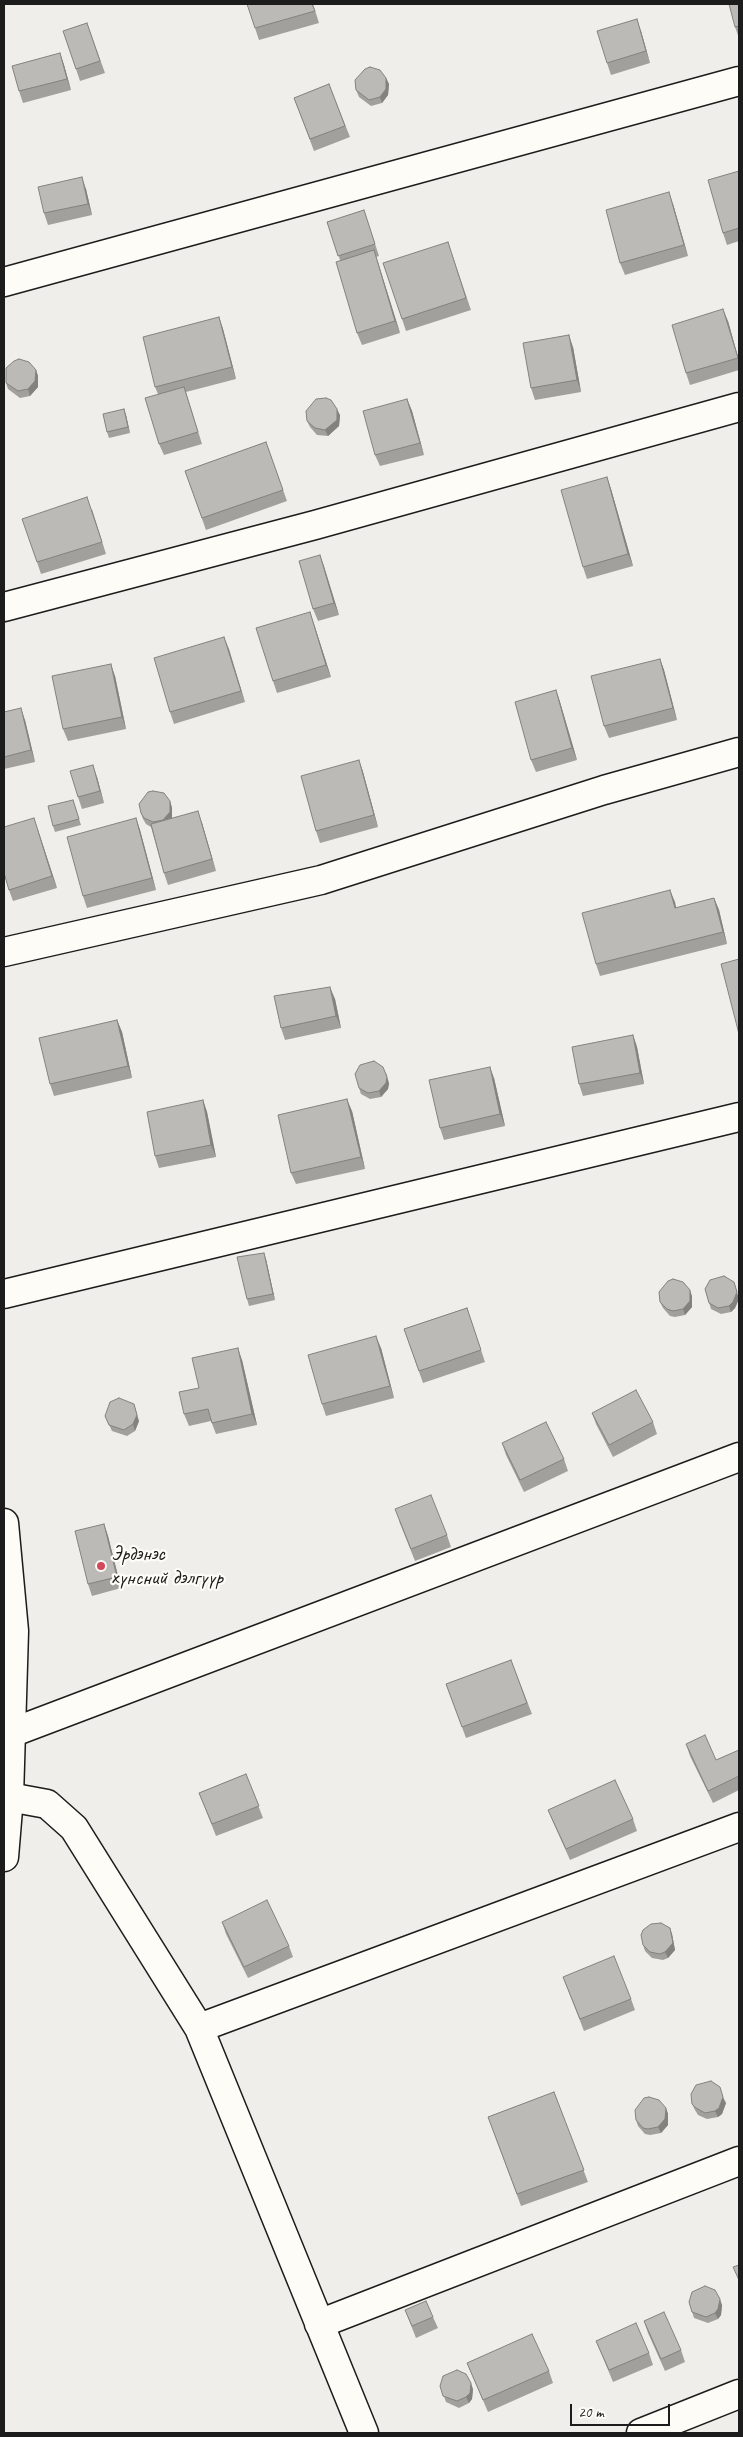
<!DOCTYPE html>
<meta charset="utf-8">
<style>
body{margin:0}
#map{position:relative;width:743px;height:2437px;overflow:hidden;background:#f0eeea;font-family:Caveat,sans-serif}
canvas{display:block}
.frame{position:absolute;inset:0;border:5px solid #1c1c1c;pointer-events:none}
.scale{position:absolute;left:570px;top:2404px;width:100px;height:22px;box-sizing:border-box;border:2px solid #1c1c1c;border-top:0;padding-left:6px;font-size:15px;line-height:18px;white-space:nowrap;color:#1c1c1c;-webkit-text-stroke:4px #fdfcf7;paint-order:stroke}
</style>
<div id="map">
<canvas width="743" height="2437"></canvas>
<div class="frame"></div>
<div class="scale">20 m</div>
</div>
<script>
const ctx = document.querySelector('canvas').getContext('2d');
ctx.lineJoin = 'round';
const poly = rows => new Path2D(rows.map(r => 'M' + r).join(''));
function strokePath(path, color, width, dash) { ctx.strokeStyle = color; ctx.lineWidth = width; ctx.lineCap = dash ? 'butt' : 'round'; ctx.setLineDash(dash || []); ctx.stroke(path); }
function paint(path, color) { ctx.fillStyle = color; ctx.fill(path, 'evenodd'); }
function write(font, color, halo, rows, align = 'center') {
  ctx.font = font + ' Caveat,sans-serif'; ctx.lineWidth = 4.5; ctx.setLineDash([]); ctx.textBaseline = 'middle'; ctx.strokeStyle = halo; ctx.fillStyle = color; for (const [text, x, y, turn = 0] of rows) {
    ctx.save(); ctx.translate(x, y); ctx.rotate((+turn || 0) * Math.PI / 180); ctx.textAlign = isNaN(turn) ? turn : align; if (halo) ctx.strokeText(text, 0, 0); ctx.fillText(text, 0, 0); ctx.restore();
  }
}
const minor = poly([
 [4,282,739,81],
 [4,607,315,525,739,407],
 [4,952,321,880,604,790,739,752],
 [4,1294,739,1117],
 [11,1733,739,1457],
 [9,1797,47,1804,74,1828,199,2028,364,2433],
 [199,2028,739,1827],
 [319,2324,739,2161],
 [641,2433,739,2394]
]);
const tertiary = poly([
 [4,1523,14,1631,9,1797,4,1857]
]);
const wall = poly([
 [313,4,319,23,259,40,255,28],
 [739,4,739,38,735,27],
 [87,23,105,73,80,81,76,69],
 [641,31,650,63,611,75,607,63],
 [60,53,64,65,71,90,23,103,19,91],
 [386,78,389,84,388,95,382,103,371,106,359,97,356,90],
 [329,84,350,137,314,151,294,98],
 [739,171,739,241,727,245,723,233],
 [86,189,92,215,48,225,44,213],
 [673,204,688,256,625,275,620,263],
 [364,210,379,256,376,257,400,333,362,345,357,333,340,260,327,222],
 [452,254,471,310,406,331,402,319],
 [219,317,223,329,236,379,186,392,202,444,164,455,159,444,158,394,155,387],
 [728,321,739,360,739,370,690,385,686,373],
 [573,347,581,392,535,400,531,388],
 [36,370,38,376,38,387,30,396,20,398,8,389,6,383],
 [407,399,412,411,424,455,380,466,375,455],
 [124,409,126,415,130,433,109,438,107,432],
 [340,415,339,426,328,436,317,435,310,427,307,421],
 [266,442,287,501,206,530,185,471],
 [607,477,611,489,633,566,587,579,583,567],
 [92,509,106,554,41,574,37,562],
 [320,555,339,615,318,621,313,609],
 [310,612,331,677,277,693,273,681],
 [224,637,245,702,174,724,170,712],
 [660,659,664,670,677,720,609,738,604,726],
 [115,676,126,729,68,741,63,729],
 [556,690,560,702,577,760,536,772,531,760],
 [4,712,25,720,35,762,4,769],
 [359,760,363,772,378,827,320,843,316,831],
 [97,777,104,803,82,809,78,797],
 [73,800,81,825,55,832,53,826],
 [170,801,172,808,172,818,202,823,216,871,168,885,164,873,151,827,146,824,143,819,141,813],
 [136,818,140,830,156,890,87,908,83,896],
 [38,830,57,888,13,901,9,890],
 [670,890,676,908,714,898,719,910,727,944,600,976,596,964],
 [335,999,341,1028,285,1040,281,1028],
 [117,1020,122,1032,132,1078,54,1096,50,1084],
 [633,1035,637,1047,644,1084,583,1096,579,1084],
 [494,1078,505,1126,444,1140,440,1128],
 [389,1083,388,1089,381,1097,370,1099,361,1094,359,1088],
 [203,1100,207,1112,216,1157,159,1168,155,1156],
 [352,1111,365,1169,296,1184,291,1173],
 [266,1259,275,1300,249,1306,247,1299],
 [705,1289,739,1299,735,1308,731,1312,721,1314,711,1309],
 [692,1296,692,1307,685,1315,675,1317,670,1316,663,1308,660,1302],
 [467,1308,485,1362,423,1383,404,1329],
 [381,1348,394,1398,326,1416,322,1404],
 [242,1360,257,1425,216,1434,211,1421,189,1426,184,1414,199,1388],
 [592,1413,653,1422,657,1434,613,1457,596,1424],
 [105,1416,139,1421,135,1431,127,1436,112,1431],
 [502,1443,564,1459,568,1471,524,1492,506,1455],
 [399,1521,447,1535,451,1547,415,1561],
 [104,1524,108,1536,121,1588,92,1596,88,1584],
 [511,1660,532,1714,466,1738,446,1684],
 [686,1744,716,1760,739,1750,739,1790,713,1803,690,1756],
 [246,1774,263,1818,216,1836,199,1793],
 [548,1810,633,1819,637,1831,570,1860,553,1822],
 [222,1922,289,1946,293,1957,248,1978,226,1934],
 [672,1934,675,1950,668,1958,663,1960,652,1958,645,1951,643,1945],
 [563,1977,631,1999,635,2010,584,2031],
 [554,2092,588,2182,521,2206,488,2117],
 [726,2103,722,2114,718,2117,707,2119,698,2115,695,2110,692,2104],
 [666,2108,668,2114,668,2125,661,2133,650,2135,645,2134,638,2126,636,2120],
 [689,2302,722,2305,721,2315,718,2319,708,2323,694,2318],
 [405,2310,433,2317,438,2328,416,2338],
 [644,2321,681,2350,685,2362,665,2371,648,2333],
 [596,2341,649,2353,653,2365,613,2382],
 [467,2363,549,2371,553,2383,488,2412],
 [440,2386,473,2389,472,2399,469,2403,459,2408,446,2402]
]);
const shadedWall = poly([
 [637,19,641,31,650,63,646,51],
 [60,53,64,65,71,90,67,79],
 [386,78,389,84,388,95,382,103,380,97],
 [82,177,86,189,92,215,88,204],
 [669,192,673,204,688,256,684,245],
 [374,250,378,262,400,333,395,321],
 [723,309,728,321,739,361,738,358],
 [219,317,223,329,236,379,232,367],
 [569,335,573,347,581,392,577,380],
 [36,370,38,376,38,387,30,396,28,389],
 [407,399,412,411,424,455,420,443],
 [124,409,126,415,130,433,128,427],
 [337,409,340,415,339,426,328,436,325,430],
 [607,477,611,489,633,566,628,554],
 [320,555,324,566,339,615,334,603],
 [310,612,314,624,331,677,326,665],
 [224,637,229,649,245,702,241,691],
 [660,659,664,670,677,720,673,708],
 [111,664,115,676,126,729,122,717],
 [556,690,560,702,577,760,572,748],
 [21,708,25,720,35,762,31,750],
 [359,760,363,772,378,827,374,815],
 [93,765,97,777,104,803,100,791],
 [170,801,172,808,172,818,163,820],
 [198,811,202,823,216,871,212,859],
 [34,818,38,830,57,888,52,876],
 [136,818,140,830,156,890,152,878],
 [670,890,675,902,679,920,675,908],
 [714,898,719,910,727,944,723,932],
 [330,987,335,999,341,1028,336,1016],
 [117,1020,122,1032,132,1078,128,1066],
 [633,1035,637,1047,644,1084,640,1073],
 [490,1067,494,1078,505,1126,500,1114],
 [386,1073,389,1083,388,1089,381,1097,379,1091],
 [347,1099,352,1111,365,1169,361,1157],
 [203,1100,207,1112,216,1157,211,1145],
 [264,1253,266,1259,275,1300,273,1294],
 [734,1282,739,1299,735,1308,731,1312,729,1306],
 [690,1290,692,1296,692,1307,685,1315,683,1309],
 [376,1336,381,1348,394,1398,390,1386],
 [238,1348,242,1360,257,1425,252,1414],
 [134,1404,139,1421,135,1431,133,1424],
 [104,1524,108,1536,121,1588,117,1577],
 [670,1928,672,1934,675,1950,668,1958,665,1952],
 [723,2097,726,2103,722,2114,718,2117,715,2111],
 [666,2108,668,2114,668,2125,661,2133,658,2127],
 [720,2299,722,2305,721,2315,718,2319,715,2313],
 [471,2383,473,2389,472,2399,469,2403,466,2397]
]);
const building = poly([
 [247,4,312,4,315,11,255,28,247,4],
 [729,4,739,4,739,26,735,27,729,4],
 [637,19,646,51,607,63,597,31,637,19],
 [87,23,100,61,76,69,63,31,87,23],
 [60,53,67,79,19,91,12,66,60,53],
 [370,67,380,70,386,78,386,89,380,97,369,100,356,90,355,80,365,69,370,67],
 [329,84,345,126,310,139,294,98,329,84],
 [739,171,739,228,723,233,708,180,739,171],
 [82,177,88,204,44,213,38,187,82,177],
 [669,192,684,245,620,263,606,210,669,192],
 [364,210,375,244,338,256,327,222,364,210],
 [448,242,466,298,402,319,383,263,448,242],
 [374,250,395,321,357,333,336,262,374,250],
 [723,309,738,358,686,373,672,325,723,309],
 [219,317,232,367,155,387,143,337,219,317],
 [569,335,577,380,531,388,523,343,569,335],
 [19,359,29,362,36,370,35,381,28,389,18,391,6,383,6,368,14,361,19,359],
 [184,387,198,432,159,444,145,398,184,387],
 [326,398,331,400,337,409,337,420,325,430,315,428,307,421,306,411,316,399,326,398],
 [407,399,420,443,375,455,363,411,407,399],
 [124,409,128,427,107,432,103,414,124,409],
 [266,442,283,490,202,518,185,471,266,442],
 [607,477,628,554,583,567,561,490,607,477],
 [87,497,102,542,37,562,22,519,87,497],
 [320,555,334,603,313,609,299,561,320,555],
 [310,612,326,665,273,681,256,628,310,612],
 [224,637,241,691,170,712,154,658,224,637],
 [660,659,673,708,604,726,591,676,660,659],
 [111,664,122,717,63,729,52,676,111,664],
 [556,690,572,748,531,760,515,702,556,690],
 [21,708,31,750,4,757,4,712,21,708],
 [359,760,374,815,316,831,301,776,359,760],
 [93,765,100,791,78,797,70,771,93,765],
 [153,791,164,793,170,801,170,812,163,820,153,822,144,818,141,813,139,804,148,792,153,791],
 [73,800,79,819,53,826,48,806,73,800],
 [198,811,212,859,164,873,151,824,198,811],
 [34,818,52,876,9,890,4,873,4,827,34,818],
 [136,818,152,878,83,896,67,837,136,818],
 [670,890,675,908,714,898,723,932,596,964,582,913,670,890],
 [739,959,739,1034,721,964,739,959],
 [330,987,336,1016,281,1028,274,996,330,987],
 [117,1020,128,1066,50,1084,39,1038,117,1020],
 [633,1035,640,1073,579,1084,572,1047,633,1035],
 [374,1061,383,1067,387,1077,386,1083,379,1091,368,1093,359,1088,355,1074,360,1065,374,1061],
 [490,1067,500,1114,440,1128,429,1080,490,1067],
 [347,1099,361,1157,291,1173,278,1115,347,1099],
 [203,1100,211,1145,155,1156,147,1112,203,1100],
 [264,1253,273,1294,247,1299,237,1257,264,1253],
 [724,1276,734,1282,737,1292,733,1302,729,1306,718,1308,709,1303,705,1289,710,1280,724,1276],
 [673,1279,683,1282,690,1290,690,1301,683,1309,673,1311,667,1309,660,1302,659,1292,668,1281,673,1279],
 [467,1308,481,1350,419,1371,404,1329,467,1308],
 [376,1336,390,1386,322,1404,308,1355,376,1336],
 [238,1348,252,1414,212,1423,208,1409,184,1414,179,1392,199,1388,192,1358,238,1348],
 [636,1390,653,1422,609,1445,592,1413,636,1390],
 [119,1398,134,1404,137,1415,133,1424,124,1430,109,1425,105,1416,110,1402,119,1398],
 [546,1422,564,1459,520,1480,502,1443,546,1422],
 [431,1495,447,1535,411,1549,395,1509,431,1495],
 [104,1524,117,1577,88,1584,75,1531,104,1524],
 [511,1660,527,1703,462,1727,446,1684,511,1660],
 [705,1735,716,1760,739,1750,739,1776,708,1791,686,1744,705,1735],
 [246,1774,259,1806,212,1824,199,1793,246,1774],
 [615,1780,633,1819,566,1849,548,1810,615,1780],
 [267,1900,289,1946,244,1967,222,1922,267,1900],
 [661,1923,670,1928,673,1943,665,1952,660,1954,650,1952,643,1945,641,1935,643,1930,651,1924,661,1923],
 [614,1956,631,1999,580,2019,563,1977,614,1956],
 [711,2081,720,2087,723,2097,719,2108,715,2111,705,2113,696,2108,692,2104,691,2094,696,2085,711,2081],
 [554,2092,584,2170,517,2194,488,2117,554,2092],
 [649,2097,659,2100,666,2108,665,2119,658,2127,648,2129,643,2128,636,2120,635,2110,644,2098,649,2097],
 [739,2265,739,2280,733,2267,739,2265],
 [705,2286,715,2290,720,2299,718,2309,715,2313,706,2317,692,2312,689,2302,692,2292,705,2286],
 [426,2301,433,2317,412,2326,405,2310,426,2301],
 [664,2312,681,2350,661,2359,644,2321,664,2312],
 [636,2323,649,2353,609,2370,596,2341,636,2323],
 [532,2334,549,2371,483,2400,467,2363,532,2334],
 [457,2370,466,2374,471,2383,470,2393,466,2397,457,2401,443,2396,440,2386,443,2376,457,2370]
]);
const markers = [
 [101,1566,5,"#d1495b"]
];
const poiNames = [
 ["Эрдэнэс",111,1554],
 ["хүнсний дэлгүүр",111,1578]
];
strokePath(minor, '#1c1c1c', 31);
strokePath(tertiary, '#1c1c1c', 31);
strokePath(minor, '#fdfcf7', 28);
strokePath(tertiary, '#fdfcf7', 28);
paint(wall, '#a1a09d');
paint(shadedWall, '#83827f');
paint(building, '#bbbab6');
strokePath(building, '#83827f', 1);
for (const [x, y, r, color] of markers) { const dot = new Path2D(); dot.arc(x, y, r, 0, 2 * Math.PI); ctx.fillStyle = color; ctx.fill(dot); strokePath(dot, '#fdfcf7', 2); }
write('21px', '#1c1c1c', '#fdfcf7', poiNames, 'left');
</script>
